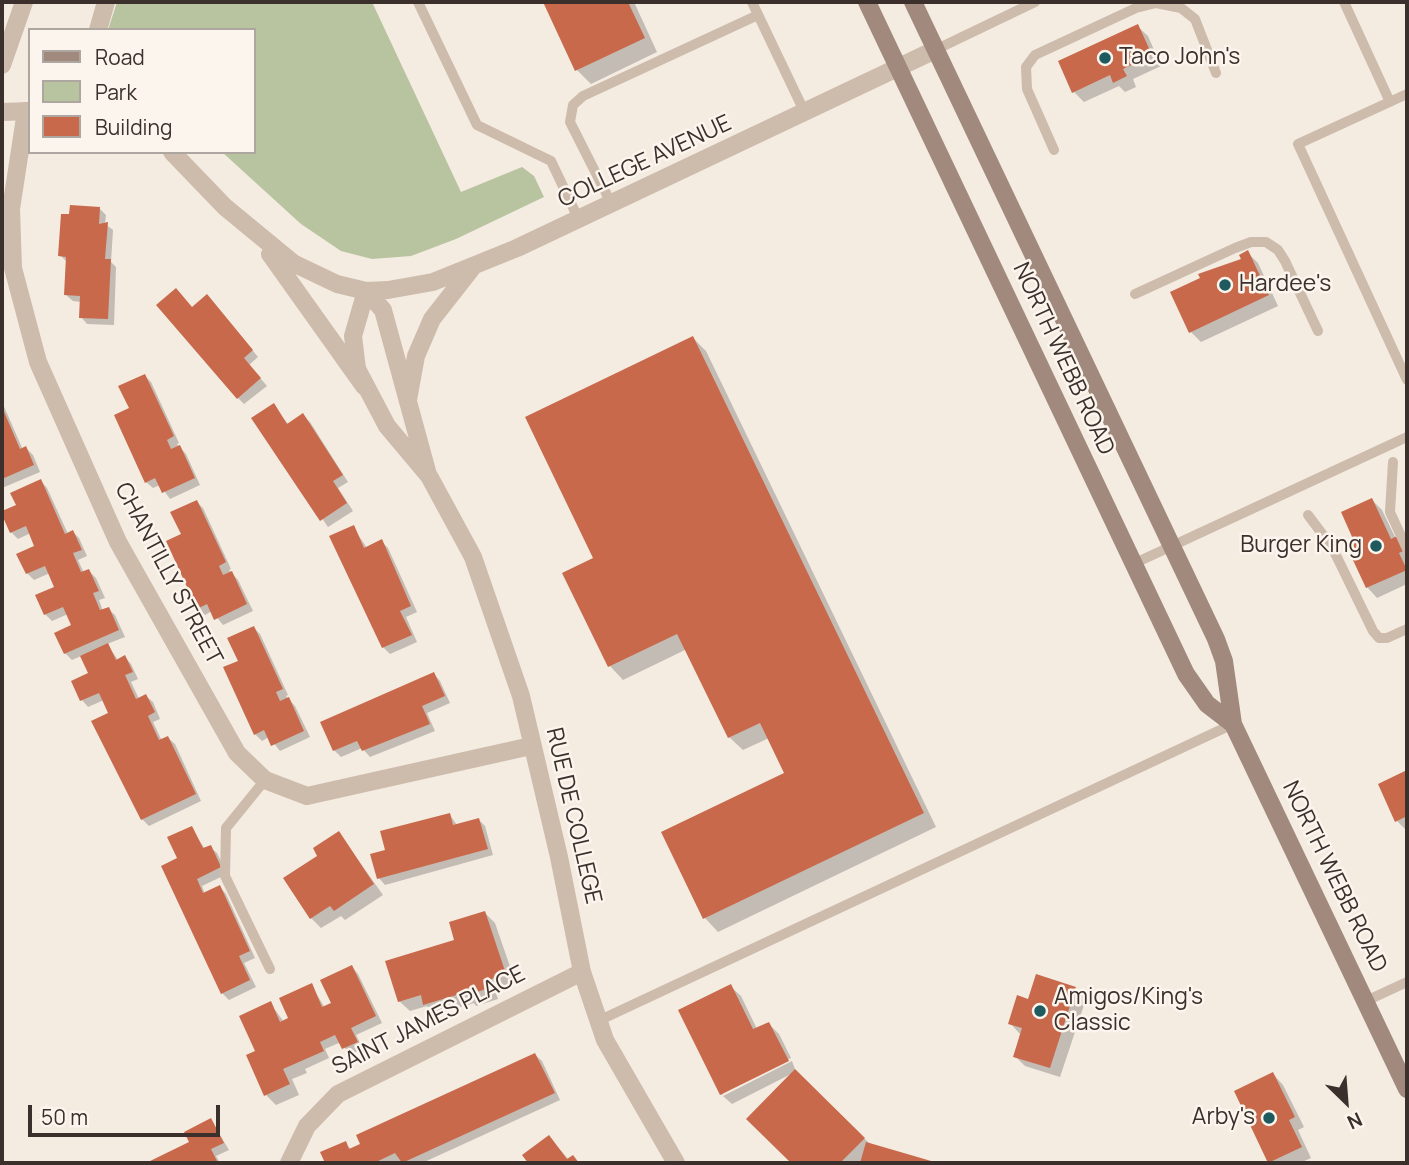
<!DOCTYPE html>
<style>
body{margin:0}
#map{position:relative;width:1409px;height:1165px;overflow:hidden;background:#f4ebe1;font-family:Manrope,sans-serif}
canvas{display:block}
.frame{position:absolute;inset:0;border:4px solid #3b302b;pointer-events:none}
.legend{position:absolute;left:28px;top:28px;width:228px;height:126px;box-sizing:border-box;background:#fbf5ee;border:2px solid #aea6a0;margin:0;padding:9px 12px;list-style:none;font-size:21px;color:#3b302b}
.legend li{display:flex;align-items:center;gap:14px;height:35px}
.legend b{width:35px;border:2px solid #aea6a0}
.north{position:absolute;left:1311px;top:1067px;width:70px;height:70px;-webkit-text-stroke:5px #fbf5ee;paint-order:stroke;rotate:155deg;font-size:19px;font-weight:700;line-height:28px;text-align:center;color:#3b302b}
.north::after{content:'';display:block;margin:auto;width:24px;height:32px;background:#3b302b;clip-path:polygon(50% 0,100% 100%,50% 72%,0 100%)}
.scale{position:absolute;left:28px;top:1105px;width:192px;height:32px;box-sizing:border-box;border:4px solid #3b302b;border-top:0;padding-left:9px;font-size:21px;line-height:24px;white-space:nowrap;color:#3b302b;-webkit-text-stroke:5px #fbf5ee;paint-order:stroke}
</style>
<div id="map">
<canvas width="1409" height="1165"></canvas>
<div class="frame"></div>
<ul class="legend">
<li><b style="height:9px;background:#a18a7d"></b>Road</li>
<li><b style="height:19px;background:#b8c4a0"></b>Park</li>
<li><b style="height:19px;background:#c8694b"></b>Building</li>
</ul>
<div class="north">N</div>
<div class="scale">50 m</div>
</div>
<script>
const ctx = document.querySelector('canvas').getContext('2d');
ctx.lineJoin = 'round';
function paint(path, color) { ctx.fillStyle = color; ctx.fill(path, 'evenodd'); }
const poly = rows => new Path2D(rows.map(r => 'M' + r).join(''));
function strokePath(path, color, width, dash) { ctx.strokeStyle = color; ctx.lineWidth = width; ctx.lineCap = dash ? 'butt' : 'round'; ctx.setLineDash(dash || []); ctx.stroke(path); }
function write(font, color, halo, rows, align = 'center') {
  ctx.font = font + ' Manrope,sans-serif'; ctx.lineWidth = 5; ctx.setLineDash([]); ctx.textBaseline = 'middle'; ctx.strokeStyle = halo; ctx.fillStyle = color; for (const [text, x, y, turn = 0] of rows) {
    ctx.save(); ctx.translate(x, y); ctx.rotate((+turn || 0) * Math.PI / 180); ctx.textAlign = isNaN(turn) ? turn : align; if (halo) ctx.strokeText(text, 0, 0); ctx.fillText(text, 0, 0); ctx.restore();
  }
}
const green = poly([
 [117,2,372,2,461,192,522,167,534,176,544,197,456,239,411,256,372,259,341,251,301,224,222,152,254,152,254,30,108,30]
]);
const shadow = poly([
 [545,2,634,2,657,52,591,84,577,70],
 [1137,26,1148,36,1161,66,1133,79,1136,87,1125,92,1119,86,1084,102,1074,92],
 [99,208,106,215,105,224,113,230,111,262,116,267,114,325,87,324,81,317,81,302,73,301,66,295,67,262,60,255],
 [1248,253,1258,263,1278,306,1201,342,1191,332],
 [213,303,258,357,249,365,267,386,244,404,238,398,192,309],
 [693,338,706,351,936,827,718,932,705,918,663,833,787,774,769,738,743,750,729,737,687,649,623,680,610,666],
 [145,376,151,382,179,443,177,444,186,454,200,485,170,499,160,485,153,488,146,482],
 [2,402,23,450,26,448,33,455,40,472,2,488],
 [273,406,289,425,303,416,310,422,348,482,338,488,353,511,328,527,254,418],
 [41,481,47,488,68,534,73,532,79,538,87,556,78,560,84,573,89,571,96,578,105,598,99,600,103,611,108,609,115,615,125,637,107,644,118,660,125,657,131,664,138,679,131,682,139,699,146,696,153,702,160,719,153,722,162,741,168,738,175,744,201,801,149,826,142,819,104,700,88,707,82,700,90,674,81,656,72,660,65,653,73,626,68,614,52,621,45,614,56,587,50,573,34,580,27,573,37,546,31,533,18,539,11,532,18,506],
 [1372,500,1382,510,1396,539,1407,544,1407,584,1377,598,1367,587,1356,539],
 [197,502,203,508,231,569,229,570,238,580,253,611,223,625,212,611,205,615,198,608],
 [353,527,367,548,381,541,388,548,417,612,406,617,417,642,390,654,383,647],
 [254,628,260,634,288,695,286,696,295,706,310,737,280,751,269,737,262,741,255,734,240,661],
 [434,674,440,681,450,703,427,713,435,731,370,757,362,748,341,757,334,750],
 [1407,772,1407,831,1397,821,1380,785],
 [450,815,457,825,479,820,485,826,493,855,385,885,379,878,387,851],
 [191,828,205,849,210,847,217,853,227,874,202,886,205,894,220,887,226,894,255,958,244,963,256,987,229,1000,222,993,180,859],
 [339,833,383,895,345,920,341,916,321,928,311,918],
 [485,913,495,923,516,984,495,991,498,999,476,1006,474,1003,435,1015,427,1006,410,1011,399,1001],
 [352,967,358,974,382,1023,356,1035,363,1049,350,1055,341,1042,325,1049,329,1058,305,1069,307,1073,292,1079,299,1095,276,1105,266,1095,257,1052,270,1003,284,1022,291,1019,311,985,325,1008,334,1004],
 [730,986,741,996,757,1029,769,1024,779,1034,791,1058,723,1092,723,1095,721,1094],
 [1075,988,1086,999,1060,1077,1025,1066,1015,1056,1020,1034,1010,1023,1029,1001],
 [535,1055,542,1061,560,1100,422,1163,327,1163,323,1153,345,1143,352,1150],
 [792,1061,796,1072,870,1144,934,1163,794,1163,749,1119,791,1074,732,1104,723,1096],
 [1273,1074,1283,1085,1304,1127,1298,1130,1311,1158,1300,1163,1270,1162,1236,1092],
 [211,1120,229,1150,216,1156,220,1163,150,1163,191,1143],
 [549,1137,569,1160,573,1157,579,1163,530,1163,525,1155]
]);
const building = poly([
 [543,2,628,2,645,38,575,71],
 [1138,24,1152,55,1123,69,1127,76,1113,83,1110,75,1072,93,1058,61],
 [70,205,100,207,99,224,108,222,105,259,111,259,108,319,79,318,80,296,64,295,66,257,58,256,61,214,69,214],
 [1248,250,1269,295,1189,333,1170,292,1200,278,1198,274,1241,259,1239,255],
 [176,288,192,307,207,294,253,350,244,358,261,378,237,399,156,305],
 [693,336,924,813,703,919,661,832,784,773,760,723,728,738,677,634,608,667,562,573,593,558,525,417],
 [145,374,174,436,167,440,171,449,180,445,195,478,162,493,155,478,145,483,114,415,129,408,118,386],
 [274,403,287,424,303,413,343,475,333,481,347,503,320,521,251,418],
 [2,407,20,449,26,446,34,465,2,479],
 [41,479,65,534,73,530,82,550,73,553,81,572,89,569,99,591,93,593,100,610,109,607,119,630,64,654,54,633,71,625,63,607,44,615,35,595,54,587,45,566,26,574,16,554,34,546,26,526,10,533,2,515,2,511,16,505,10,493],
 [1372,498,1391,539,1401,534,1407,549,1399,553,1407,570,1366,588,1345,543,1353,539,1341,512],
 [197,500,226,562,219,566,223,575,232,571,247,604,214,620,207,604,197,609,166,541,181,534,170,512],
 [354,525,364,548,382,539,411,606,400,611,412,635,382,648,329,536],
 [254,626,283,689,276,692,280,701,289,697,304,731,271,746,264,730,254,735,223,667,238,661,227,638],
 [108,643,116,660,125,655,133,672,125,675,136,699,146,694,155,712,148,716,159,740,168,736,196,794,141,820,91,721,108,713,99,693,80,701,71,681,88,673,80,656],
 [434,672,445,696,422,706,430,724,362,751,357,741,333,751,320,722],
 [1407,770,1407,816,1395,822,1378,784],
 [450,813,453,825,479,818,488,849,377,879,370,854,385,850,380,831],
 [192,826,203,848,211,845,221,867,197,879,203,893,220,885,250,951,239,956,250,980,221,994,161,866,177,858,167,837],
 [339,831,374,884,334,911,330,906,310,919,283,878,317,856,313,848],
 [485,911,506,974,486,981,489,988,465,996,463,993,423,1005,421,995,398,1002,385,961,454,940,449,922],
 [352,965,376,1016,351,1028,358,1042,342,1049,335,1035,320,1042,324,1051,283,1069,290,1084,264,1096,246,1055,255,1051,239,1016,271,1001,280,1022,288,1018,279,998,312,983,322,1007,331,1003,320,980],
 [1036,974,1076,987,1050,1068,1013,1057,1022,1028,1008,1024,1017,995,1028,999],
 [731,984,753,1029,769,1022,789,1061,720,1095,678,1010],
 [535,1053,555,1093,402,1163,395,1153,374,1163,325,1163,320,1152,346,1141,349,1149,360,1144,356,1135],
 [795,1069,865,1138,840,1163,791,1163,746,1119],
 [1273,1072,1295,1117,1289,1120,1302,1147,1268,1163,1234,1091],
 [211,1118,224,1143,211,1149,218,1163,146,1163,189,1142,184,1132],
 [549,1135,567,1159,573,1155,579,1163,528,1163,522,1155],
 [866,1142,938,1163,860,1163]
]);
const service = poly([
 [418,2,477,125,551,161,579,220],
 [752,2,805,113],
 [1344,2,1390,102],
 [935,50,1035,2],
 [1407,94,1298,144,1407,380],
 [1054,150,1027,89,1026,67,1035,55,1136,8,1156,3,1181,8,1195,19,1216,73],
 [612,205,570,122,573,105,583,96,758,15],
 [1135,294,1235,248,1251,242,1266,242,1278,250,1285,261,1318,331],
 [1393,462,1390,512,1407,549],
 [1308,515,1332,547,1373,631,1379,638,1387,638,1407,629],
 [1133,564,1407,437],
 [265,780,226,828,225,876,270,969],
 [1366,1001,1407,982],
 [598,1021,1233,724]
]);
const minor = poly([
 [98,30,106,2],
 [2,65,24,2],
 [26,111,11,209,13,268,38,362,118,542,237,753,265,780,307,796,531,746],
 [366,291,353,336,357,369,387,426,429,476,473,557,521,696,559,857,582,972,605,1040,676,1163],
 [366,291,383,310,427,471],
 [289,1163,307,1126,338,1094,582,972]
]);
const tertiary = poly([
 [2,112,30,111],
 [172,152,225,207,293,263,337,284,366,291,388,290,433,282,517,248,935,50],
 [270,254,364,386],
 [408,400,416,356,432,319,472,268]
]);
const secondary = poly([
 [867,2,1186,674,1207,704,1233,724],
 [913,2,1216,639,1224,661,1233,724,1407,1089]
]);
const markers = [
 [1105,58,7,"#1f5a5e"],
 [1225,285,7,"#1f5a5e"],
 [1376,546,7,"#1f5a5e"],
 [1040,1011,7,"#1f5a5e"],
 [1269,1118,7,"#1f5a5e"]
];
const poiNames = [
 ["Taco John's",1119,58],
 ["Hardee's",1239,285],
 ["Burger King",1362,546,"right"],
 ["Amigos/King's",1054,998],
 ["Classic",1054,1024],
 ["Arby's",1255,1118,"right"]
];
const streetNames = [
 ["COLLEGE AVENUE",645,162,-25],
 ["NORTH WEBB ROAD",1063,359,65],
 ["CHANTILLY STREET",168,574,62],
 ["RUE DE COLLEGE",573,816,77],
 ["NORTH WEBB ROAD",1334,877,64],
 ["SAINT JAMES PLACE",429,1021,-27]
];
paint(green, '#b8c4a0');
paint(shadow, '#0003');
paint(building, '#c8694b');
strokePath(service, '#cdbbac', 10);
strokePath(minor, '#cdbbac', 18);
strokePath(tertiary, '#cdbbac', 18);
strokePath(secondary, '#a18a7d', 18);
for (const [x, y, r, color] of markers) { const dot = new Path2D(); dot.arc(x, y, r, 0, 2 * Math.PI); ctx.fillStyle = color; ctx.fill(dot); strokePath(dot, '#fbf5ee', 2.5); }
write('23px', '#3b302b', '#fbf5ee', poiNames, 'left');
write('23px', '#3b302b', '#fbf5ee', streetNames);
</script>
